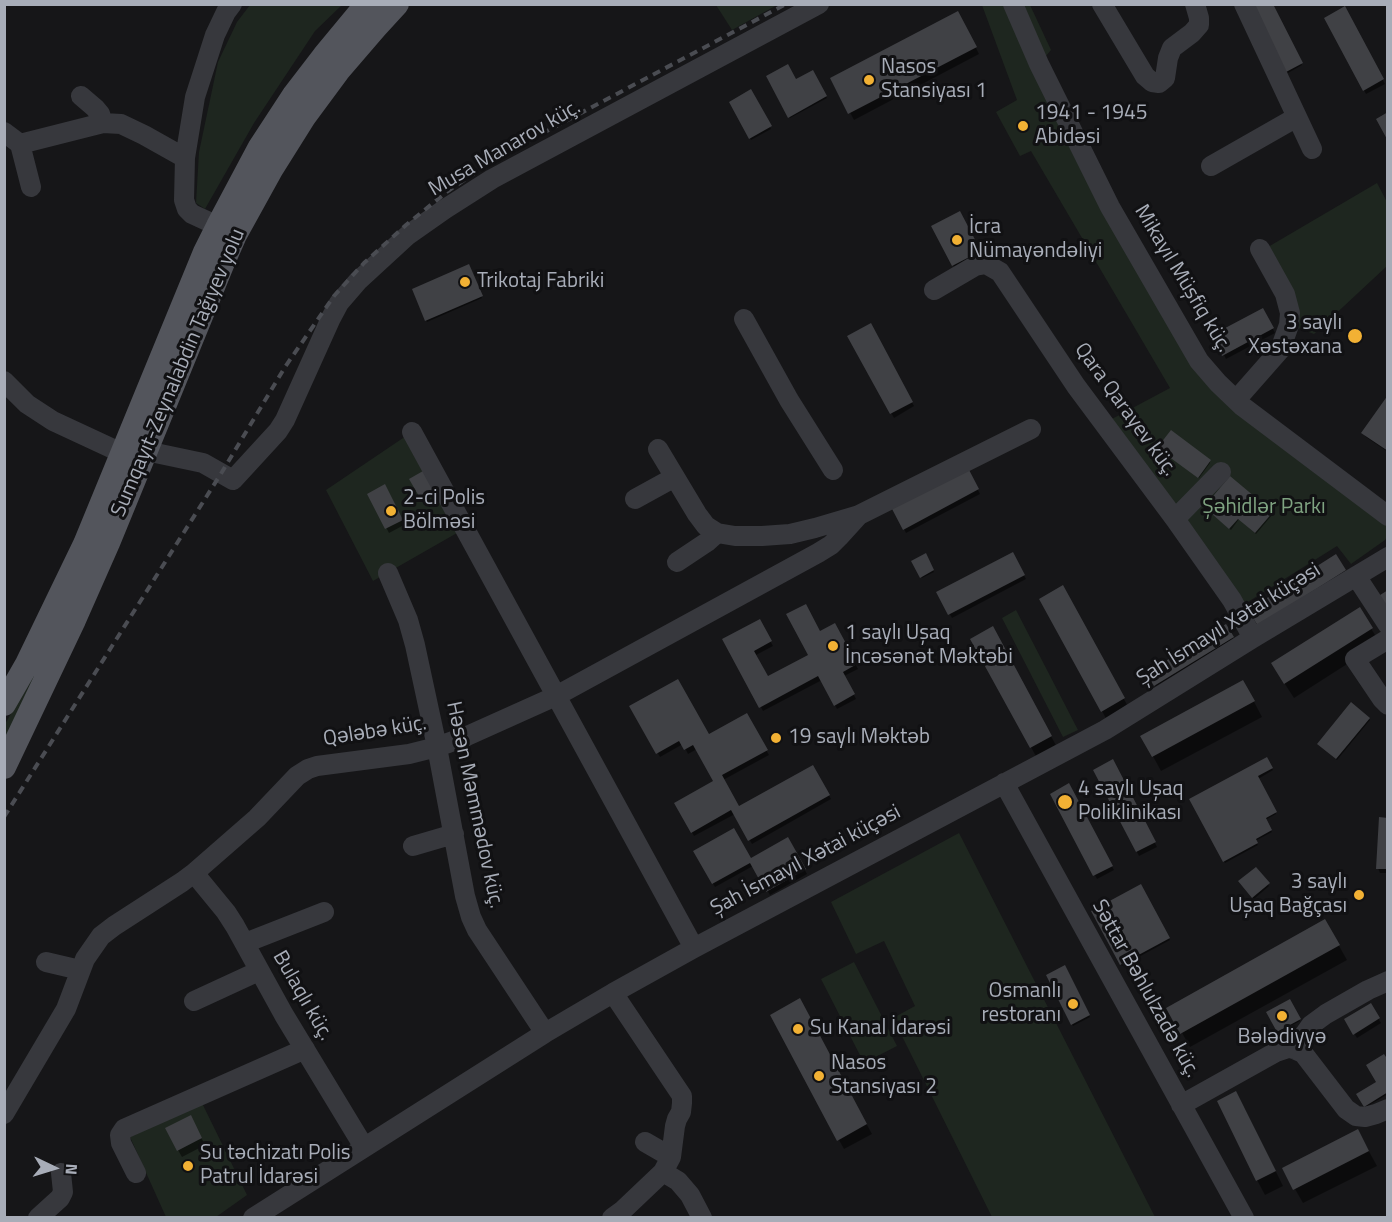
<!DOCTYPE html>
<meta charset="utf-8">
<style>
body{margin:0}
#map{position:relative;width:1392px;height:1222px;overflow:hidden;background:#161618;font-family:"Titillium Web",sans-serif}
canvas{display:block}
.frame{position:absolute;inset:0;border:6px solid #a8adb8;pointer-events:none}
.north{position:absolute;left:24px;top:1138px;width:60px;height:60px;-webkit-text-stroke:4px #111113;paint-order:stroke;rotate:94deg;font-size:16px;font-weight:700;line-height:24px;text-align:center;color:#a8adb8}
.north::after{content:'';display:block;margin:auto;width:21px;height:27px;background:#a8adb8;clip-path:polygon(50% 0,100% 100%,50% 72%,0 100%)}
</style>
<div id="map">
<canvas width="1392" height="1222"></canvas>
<div class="frame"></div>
<div class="north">N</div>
</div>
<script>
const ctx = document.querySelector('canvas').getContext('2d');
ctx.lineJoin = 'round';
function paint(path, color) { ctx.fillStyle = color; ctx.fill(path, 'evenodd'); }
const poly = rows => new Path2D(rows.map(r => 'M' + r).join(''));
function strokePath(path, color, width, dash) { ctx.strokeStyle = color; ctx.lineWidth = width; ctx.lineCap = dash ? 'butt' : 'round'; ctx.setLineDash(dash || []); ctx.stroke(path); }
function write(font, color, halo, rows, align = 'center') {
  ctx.font = font + ' "Titillium Web",sans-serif'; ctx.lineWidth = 6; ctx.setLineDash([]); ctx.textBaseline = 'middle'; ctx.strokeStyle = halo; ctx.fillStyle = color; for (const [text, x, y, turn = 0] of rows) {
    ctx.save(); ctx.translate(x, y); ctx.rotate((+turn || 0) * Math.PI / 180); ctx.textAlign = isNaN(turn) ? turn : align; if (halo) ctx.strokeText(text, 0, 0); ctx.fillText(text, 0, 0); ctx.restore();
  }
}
const green = poly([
 [250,5,342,5,315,31,254,123,205,209,196,203,199,152,218,62,237,22],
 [716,5,777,5,732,30],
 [982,5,1030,5,1051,50,1039,64,1199,361,1387,517,1387,537,1385,540,1351,564,1337,546,1243,605,1110,420,1170,388,1031,151,1020,156,996,112,1017,100],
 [1377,183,1387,202,1387,266,1314,334,1298,328,1298,307,1268,247],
 [406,436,457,533,373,581,326,490],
 [1016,610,1078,730,1063,737,1002,618],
 [53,641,5,739,5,724],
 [959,833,1155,1217,992,1217,893,1018,915,1006,884,941,856,954,831,902],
 [854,962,897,1046,864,1063,821,979],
 [202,1103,247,1195,216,1217,166,1217,130,1137]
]);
const shadow = poly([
 [1253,4,1271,4,1302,65,1288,73],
 [1344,8,1385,84,1366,94,1326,18],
 [962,20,979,54,854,120,832,78],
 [813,72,827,98,790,118,768,77,796,81],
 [751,92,771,129,751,140,731,103],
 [964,220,983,259,957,272,933,227],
 [468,266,482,298,427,322,414,290],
 [1263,310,1275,333,1226,359,1214,335],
 [870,325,914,406,894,418,849,336],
 [1388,398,1388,452,1366,437,1363,433],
 [1160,449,1210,462,1210,463,1199,478],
 [967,468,980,494,906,533,893,507],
 [422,473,434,495,423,501,411,479],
 [384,486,404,525,389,533,369,494],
 [1206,509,1272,513,1272,515,1256,534,1239,519,1231,530],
 [1012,554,1026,579,952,618,938,593],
 [925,555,934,572,922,578,913,561],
 [1071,601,1132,714,1110,726,1102,711],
 [1359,609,1380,643,1294,698,1281,678],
 [759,621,773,646,756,655,768,678,810,656,820,633,834,625,858,669,844,676,856,699,837,709,822,680,763,711,724,639],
 [1225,626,1233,639,1156,686,1148,674],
 [973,639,1001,643,1059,751,1039,762],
 [1251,696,1262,717,1161,771,1142,736],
 [631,707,708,736,746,715,769,755,723,780,739,808,813,767,831,799,752,844,735,814,694,836,676,803,715,781,697,749,688,754,683,744,660,757],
 [1369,719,1370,720,1337,760,1320,745],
 [1266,759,1273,770,1258,779,1276,814,1265,820,1272,832,1255,841,1258,845,1225,863,1191,800],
 [1113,761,1157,847,1139,856,1095,770],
 [1068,785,1114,870,1097,879,1052,794],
 [1388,819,1388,873,1380,873,1378,868],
 [788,839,807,874,770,895,753,866,715,887,695,852,750,860],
 [1256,869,1269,886,1254,899,1240,882],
 [1141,886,1170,940,1122,966,1093,911],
 [1325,921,1347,960,1190,1047,1168,1008],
 [1065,967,1090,1017,1073,1026,1048,976],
 [1289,1001,1300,1021,1279,1032,1268,1012],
 [1370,1005,1381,1023,1357,1038,1346,1020],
 [804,1010,872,1134,844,1149,839,1140],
 [1388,1063,1388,1094,1366,1107,1358,1094,1378,1083],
 [1244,1107,1283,1186,1265,1195,1257,1180],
 [194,1124,205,1145,182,1157,178,1150],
 [1366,1146,1377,1166,1303,1203,1295,1189]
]);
const building = poly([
 [1251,4,1273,4,1303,63,1286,72],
 [1345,6,1384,79,1363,91,1324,18],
 [958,11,977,47,848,114,830,78],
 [788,64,796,79,813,70,827,96,788,118,766,76],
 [751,89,772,126,749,139,729,102],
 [1388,112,1388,141,1376,119],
 [960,211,981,251,952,266,931,226],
 [469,264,483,296,425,321,412,289],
 [1263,308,1274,328,1222,356,1212,335],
 [871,323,913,402,890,414,847,336],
 [1388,395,1388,451,1361,433],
 [1171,430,1211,460,1198,478,1157,448],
 [967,466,979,489,903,530,891,507],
 [423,471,433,490,420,498,409,479],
 [1230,476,1273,512,1255,533,1238,519,1229,529,1204,507],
 [385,484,403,520,385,529,367,494],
 [1013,552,1025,575,948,615,936,592],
 [926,553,934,570,920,578,911,561],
 [1336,554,1346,570,1258,626,1248,610],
 [1063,585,1125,698,1101,712,1039,599],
 [1388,590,1388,614,1377,597],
 [806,604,820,631,835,623,857,664,843,672,855,694,834,706,818,676,759,708,722,639,760,619,772,641,754,651,768,676,808,655,786,614],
 [1360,607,1373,628,1284,684,1271,663],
 [1226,624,1234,637,1154,686,1146,673],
 [993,626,1052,736,1030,748,970,639],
 [678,679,709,734,747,713,768,750,722,775,739,806,813,765,830,795,748,841,731,810,691,833,674,803,713,781,693,745,684,750,679,741,656,754,629,706],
 [1243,680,1255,701,1152,757,1140,736],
 [1351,702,1370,718,1336,759,1317,744],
 [1267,757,1273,768,1258,776,1277,812,1266,818,1272,830,1256,839,1258,843,1223,862,1189,799],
 [1113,759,1156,842,1136,852,1093,770],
 [1069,783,1113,866,1093,876,1050,794],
 [1379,817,1388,818,1388,869,1376,869],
 [734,828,751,858,788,837,806,869,766,892,750,863,712,884,693,851],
 [1256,867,1270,883,1252,898,1238,881],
 [1141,884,1170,938,1120,965,1091,911],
 [1325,919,1340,945,1180,1034,1166,1008],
 [1065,965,1090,1015,1071,1025,1046,975],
 [800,998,867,1124,837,1141,770,1015],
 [1290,999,1301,1019,1277,1032,1266,1012],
 [1371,1003,1380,1018,1353,1035,1344,1019],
 [1384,1054,1388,1060,1388,1092,1364,1107,1356,1094,1376,1082,1366,1065],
 [1236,1091,1276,1171,1256,1181,1217,1101],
 [191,1115,202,1138,177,1151,165,1128],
 [1358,1129,1369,1151,1293,1190,1282,1168]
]);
const minor = poly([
 [1013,4,1039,64,1110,207,1199,361,1218,383,1242,406,1388,516],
 [1102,4,1145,76,1152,82,1159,83,1165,78,1168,58,1172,48,1192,33,1199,25,1199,18,1195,4],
 [1244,4,1312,149],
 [81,96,95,108,100,114,103,123],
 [4,132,20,144,103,123,121,124,144,135,185,158],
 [20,144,31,187],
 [1211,166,1297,117],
 [218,226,192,214,187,209,184,200,185,158,195,97,215,35,226,12,232,4],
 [934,290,975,266,986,264,1000,272,1076,386,1175,519,1232,600,1253,638],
 [744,319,789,400,833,470],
 [4,381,27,404,53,421,124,454],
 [1236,400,1280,350,1289,325,1290,313,1285,294,1260,249],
 [412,432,694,948],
 [658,449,697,514,706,526,717,533,735,536,762,536,790,534,815,528,859,515,1031,429],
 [146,451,203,463,233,480,278,431,285,420,331,318,339,303,358,281,408,235,445,209,492,179,819,4],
 [635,499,675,477],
 [1175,519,1221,472],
 [677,562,707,542,717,533],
 [388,573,408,620,415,645,437,747,465,896,471,917,477,930,545,1033],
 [1356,576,1388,625],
 [1388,639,1355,659,1382,699,1388,705],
 [1004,783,1244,1218],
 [413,846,454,834],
 [194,873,226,912,235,926,284,1015,364,1147],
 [245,943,324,912],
 [46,962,80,970],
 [194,1001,259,971],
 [1294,1049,1311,1025,1326,1014,1368,990,1388,981],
 [1181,1105,1276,1052,1288,1048,1294,1049,1303,1053,1346,1109,1356,1116,1365,1117,1376,1114,1388,1109],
 [4,1114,66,1009,85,959,101,936,114,926,182,882,194,873,257,818,297,776,308,769,317,766,409,754,437,747,467,736,556,696,818,553,831,545,839,537,859,515],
 [645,1142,671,1157],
 [663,1172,678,1181,690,1195,702,1218],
 [136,1173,121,1143,120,1135,124,1129,305,1049],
 [38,1218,60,1198,63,1192,61,1173],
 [253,1218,545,1033,613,993,694,948,1105,730,1253,638,1388,557],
 [612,1218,623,1210,663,1172,671,1157,675,1126,677,1119,681,1112,682,1103,682,1096,613,993]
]);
const major = poly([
 [4,704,27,664,85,544,205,252,218,226,260,147,294,95,324,56,367,4],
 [4,767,74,620,108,543,224,260,235,235,272,168,304,117,338,71,375,28,397,4]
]);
const rail = poly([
 [4,817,222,472,285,367,334,296,364,263,406,225,448,191,500,156,786,4]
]);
const markers = [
 [869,80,6,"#f2b134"],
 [1023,126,6,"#f2b134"],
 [957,240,6,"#f2b134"],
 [465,282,6,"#f2b134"],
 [1355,336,8,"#f2b134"],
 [391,511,6,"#f2b134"],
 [833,646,6,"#f2b134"],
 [776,738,6,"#f2b134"],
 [1065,802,8,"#f2b134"],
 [1359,895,6,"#f2b134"],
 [1073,1004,6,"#f2b134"],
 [1282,1016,6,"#f2b134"],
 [798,1029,6,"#f2b134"],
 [819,1076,6,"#f2b134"],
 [188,1166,6,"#f2b134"]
];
const poiNames = [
 ["Nasos",881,68],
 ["Stansiyası 1",881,92],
 ["1941 - 1945",1035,114],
 ["Abidəsi",1035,138],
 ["İcra",969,228],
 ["Nümayəndəliyi",969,252],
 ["Trikotaj Fabriki",477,282],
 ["3 saylı",1342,324,"right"],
 ["Xəstəxana",1342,348,"right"],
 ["2-ci Polis",403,499],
 ["Bölməsi",403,523],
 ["1 saylı Uşaq",845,634],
 ["İncəsənət Məktəbi",845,658],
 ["19 saylı Məktəb",788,738],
 ["4 saylı Uşaq",1078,790],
 ["Poliklinikası",1078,814],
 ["3 saylı",1347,883,"right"],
 ["Uşaq Bağçası",1347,907,"right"],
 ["Osmanlı",1061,992,"right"],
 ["restoranı",1061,1016,"right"],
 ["Su Kanal İdarəsi",810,1029],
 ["Bələdiyyə",1282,1038,"center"],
 ["Nasos",831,1064],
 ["Stansiyası 2",831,1088],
 ["Su təchizatı Polis",200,1154],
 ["Patrul İdarəsi",200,1178]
];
const streetNames = [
 ["Musa Manarov küç.",505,149,-30],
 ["Mikayıl Müşfiq küç.",1182,279,59],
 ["Sumqayıt-Zeynalabdin Tağıyev yolu",179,373,-67],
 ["Qara Qarayev küç.",1125,410,54],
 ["Şah İsmayıl Xətai küçəsi",1229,625,-32],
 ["Qələbə küç.",375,732,-9],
 ["Həsən Məmmədov küç.",474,805,78],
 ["Şah İsmayıl Xətai küçəsi",806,861,-28],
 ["Səttar Bəhlulzadə küç.",1145,989,61],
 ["Bulaqlı küç.",302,996,60]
];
const parkNames = [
 ["Şəhidlər Parkı",1264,508]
];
paint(green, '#1e261f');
paint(shadow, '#0007');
paint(building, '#404145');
strokePath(minor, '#37383d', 20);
strokePath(major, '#53555c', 24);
strokePath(rail, '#4a4c52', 4, [8, 6]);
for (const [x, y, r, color] of markers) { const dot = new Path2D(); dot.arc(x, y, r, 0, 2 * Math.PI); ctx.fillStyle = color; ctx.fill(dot); strokePath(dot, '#111113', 2); }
write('21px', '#a8adb8', '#111113', poiNames, 'left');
write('21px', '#a8adb8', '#111113', streetNames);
write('21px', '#7fa381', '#111113', parkNames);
</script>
